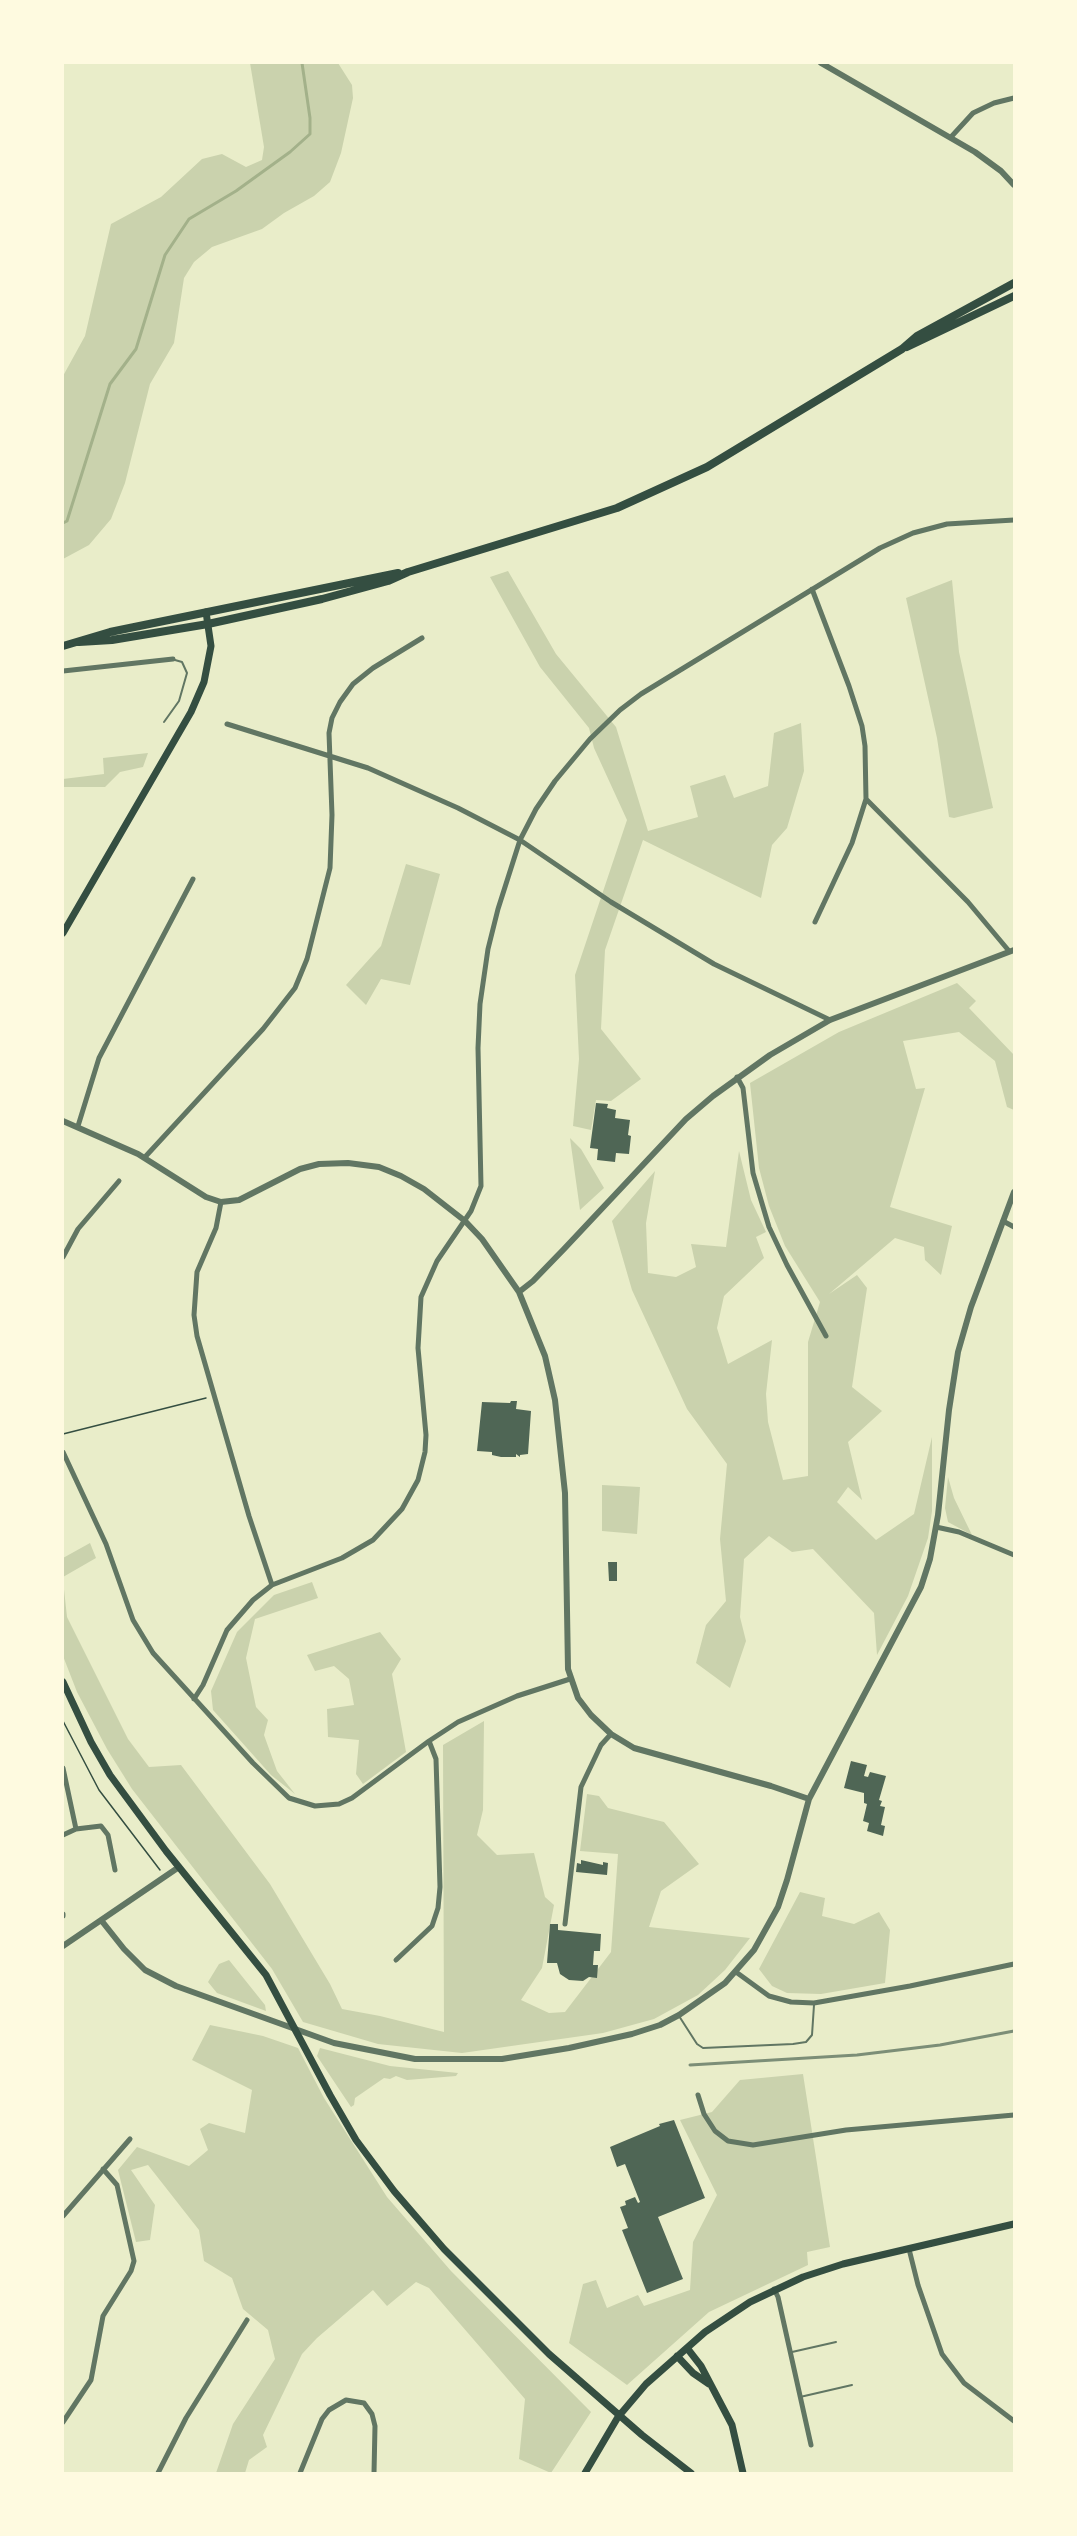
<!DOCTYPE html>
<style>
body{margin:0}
#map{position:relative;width:1077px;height:2536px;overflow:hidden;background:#e9edc9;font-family:Lora,serif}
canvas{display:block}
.frame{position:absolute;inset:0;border:64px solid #fefae0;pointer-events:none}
</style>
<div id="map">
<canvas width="1077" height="2536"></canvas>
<div class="frame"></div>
</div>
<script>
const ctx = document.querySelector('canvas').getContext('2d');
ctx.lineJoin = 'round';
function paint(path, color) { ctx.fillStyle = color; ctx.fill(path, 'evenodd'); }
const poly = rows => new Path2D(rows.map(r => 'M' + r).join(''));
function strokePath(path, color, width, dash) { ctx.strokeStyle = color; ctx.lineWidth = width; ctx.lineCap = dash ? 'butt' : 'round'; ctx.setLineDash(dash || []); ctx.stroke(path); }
const green = poly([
 [250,63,338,63,352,85,353,98,341,153,330,182,314,196,284,213,262,229,212,247,194,262,184,278,174,343,150,384,125,483,111,519,89,545,63,559,63,376,85,336,111,224,161,197,202,159,222,154,246,167,262,160,264,147],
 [508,571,556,654,616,727,648,831,698,817,690,786,725,775,734,798,768,786,774,733,801,723,804,771,787,828,772,845,761,898,643,840,605,950,601,1029,641,1079,611,1101,596,1100,591,1130,573,1126,579,1059,575,975,627,820,594,748,589,728,540,667,490,577],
 [952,580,959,652,993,808,954,818,949,817,937,738,906,598],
 [148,753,143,767,120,772,105,787,63,787,63,779,104,774,103,758],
 [406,864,440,874,410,985,381,979,366,1005,346,985,381,946],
 [957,983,976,1001,969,1008,1014,1055,1014,1110,1007,1107,995,1061,959,1032,903,1041,916,1089,925,1088,890,1207,952,1226,941,1275,925,1260,924,1247,895,1238,829,1294,857,1275,867,1288,852,1387,882,1411,848,1442,862,1500,848,1487,837,1502,876,1540,914,1514,932,1437,932,1511,928,1538,908,1596,877,1655,874,1613,813,1549,792,1552,769,1536,744,1559,740,1617,746,1641,730,1688,696,1663,706,1625,726,1601,720,1539,727,1464,687,1409,632,1290,612,1221,655,1171,646,1223,648,1273,676,1277,696,1267,691,1244,726,1247,739,1151,751,1200,766,1232,756,1237,764,1258,724,1296,717,1328,728,1364,772,1340,766,1394,768,1422,783,1480,808,1476,808,1342,820,1302,785,1246,769,1206,759,1168,750,1083,839,1032],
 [570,1138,581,1149,604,1188,580,1210],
 [948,1477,954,1498,972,1535,948,1522,945,1508],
 [602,1485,640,1487,637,1534,602,1531],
 [90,1543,96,1558,63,1577,63,1558],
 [63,1580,67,1617,128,1739,149,1767,181,1765,270,1884,330,1984,342,2009,380,2016,444,2032,443,1745,484,1721,483,1810,477,1835,497,1855,534,1853,545,1897,554,1905,542,1968,521,2000,549,2013,565,2012,611,1952,618,1854,580,1851,587,1794,599,1796,608,1808,664,1822,699,1864,661,1891,649,1927,750,1938,725,1970,698,1995,654,2019,603,2033,462,2053,378,2044,303,2022,272,1969,132,1789,107,1749,77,1692,63,1656],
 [312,1582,318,1598,255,1619,246,1658,256,1707,268,1720,264,1735,277,1771,295,1794,271,1775,213,1710,211,1691,237,1632,274,1595],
 [380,1632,401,1659,392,1674,406,1752,363,1784,356,1774,359,1740,328,1737,327,1709,354,1705,349,1679,334,1666,315,1671,307,1655],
 [800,1892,825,1898,822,1916,854,1924,879,1912,890,1930,885,1983,821,1994,787,1993,772,1986,759,1969],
 [229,1960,265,2005,266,2011,217,1993,208,1982,219,1964],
 [210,2025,263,2036,298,2048,324,2098,387,2197,451,2271,591,2412,551,2473,519,2459,525,2399,429,2288,416,2282,387,2306,373,2290,317,2338,302,2354,263,2435,267,2447,249,2460,245,2473,216,2473,233,2424,275,2359,268,2330,243,2309,232,2278,204,2261,199,2230,148,2165,131,2170,155,2205,150,2240,136,2242,118,2170,137,2147,189,2166,208,2150,200,2129,209,2123,245,2133,252,2090,192,2060],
 [320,2048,390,2066,458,2073,456,2076,407,2080,396,2076,390,2079,384,2078,355,2098,354,2105,351,2107,317,2056],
 [803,2074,830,2247,807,2252,808,2265,709,2312,627,2385,569,2343,583,2284,596,2280,607,2308,638,2295,644,2306,690,2290,693,2242,717,2195,680,2120,712,2112,740,2080]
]);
const stream = poly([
 [63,523,67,521,110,384,136,349,165,255,189,219,236,191,290,152,310,134,310,118,302,63]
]);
const building = poly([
 [596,1103,608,1104,607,1108,616,1110,615,1118,630,1120,628,1135,631,1136,629,1154,616,1153,615,1162,597,1160,598,1149,590,1148],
 [511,1401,517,1401,516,1409,531,1411,528,1454,520,1455,520,1457,516,1454,516,1457,501,1457,492,1455,492,1452,477,1451,482,1402,510,1403],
 [608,1562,617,1562,617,1581,609,1581],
 [851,1761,867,1765,864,1776,868,1777,870,1772,886,1776,879,1800,882,1801,880,1806,885,1807,881,1825,885,1826,883,1836,867,1831,869,1823,863,1821,867,1804,864,1803,864,1793,844,1788],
 [581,1860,603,1865,603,1862,608,1863,607,1875,576,1872,577,1863,581,1864],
 [550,1924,558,1924,558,1930,601,1934,600,1951,594,1951,593,1965,598,1965,597,1978,589,1977,583,1981,569,1980,560,1974,557,1963,547,1963],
 [674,2120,705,2198,658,2217,683,2279,647,2293,622,2230,628,2228,620,2207,626,2205,625,2201,635,2197,638,2203,640,2202,625,2164,617,2167,610,2147,660,2126,659,2124]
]);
const path = poly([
 [63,1434,206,1398],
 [63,1721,99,1790,160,1870]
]);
const service = poly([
 [164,722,179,701,187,673,182,662,175,660],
 [679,2016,697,2044,703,2048,793,2044,806,2042,812,2035,814,2005],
 [792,2352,836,2342],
 [800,2397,852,2385]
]);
const minor = poly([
 [951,137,973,113,994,103,1014,98],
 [812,589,849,686,862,726,865,746,866,799,968,902,1009,951],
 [63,671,173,659],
 [227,724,368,768,458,808,520,840,611,902,714,964,830,1020],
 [815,922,852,843,866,799],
 [737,1077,743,1088,753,1173,769,1227,787,1265,826,1336],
 [78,1126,99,1058,193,879],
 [145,1157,263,1029,295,988,307,959,330,868,332,815,329,733,332,718,340,702,353,684,373,668,422,638],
 [221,1202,216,1228,197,1272,194,1315,197,1336,249,1516,272,1585],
 [1003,1221,1014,1227],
 [63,1257,78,1229,119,1181],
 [63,1452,106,1544,133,1620,153,1653,253,1763,289,1798,315,1806,339,1804,352,1798,429,1741,458,1722,517,1696,570,1679],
 [936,1527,959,1532,1014,1555],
 [194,1699,203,1685,227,1630,253,1600,272,1585,342,1558,373,1540,402,1509,418,1480,425,1452,426,1435,418,1348,421,1297,437,1261,471,1211,481,1186,478,1048,480,1004,488,949,498,909,520,840,536,809,555,781,590,739,620,710,641,694,880,548,913,533,947,524,1014,520],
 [63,1768,76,1829],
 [63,1835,76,1829,101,1826,108,1835,115,1870],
 [63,1914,63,1916],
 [565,1924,581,1787,601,1745,611,1734],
 [396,1960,432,1926,438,1908,440,1887,436,1759,429,1741],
 [736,1972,769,1996,791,2002,814,2003,910,1986,1014,1964],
 [698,2095,704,2114,715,2131,728,2141,753,2145,846,2130,1014,2115],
 [63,2216,130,2139],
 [909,2249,918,2285,942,2354,964,2383,1014,2421],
 [774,2289,778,2297,811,2445],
 [63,2422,91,2380,103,2316,131,2271,134,2261,117,2185,103,2169],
 [158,2473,186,2418,247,2320],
 [300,2473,322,2419,329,2410,346,2400,364,2403,372,2414,375,2426,374,2473]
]);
const tertiary = poly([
 [821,63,975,152,1001,171,1014,185],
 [63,1121,138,1154,206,1197,221,1202,239,1200,300,1169,319,1164,348,1163,379,1167,401,1176,424,1189,465,1221,482,1239,519,1292,545,1356,555,1400,565,1493,568,1669,578,1698,591,1715,611,1734,634,1748,771,1786,809,1799],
 [519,1292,533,1281,564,1249,686,1119,713,1096,770,1055,830,1020,1014,950],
 [101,1920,124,1949,145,1970,176,1986,334,2043,415,2059,502,2059,569,2048,632,2034,660,2025,679,2015,725,1983,754,1950,778,1907,787,1880,809,1799,921,1587,930,1559,938,1515,949,1410,958,1352,971,1307,1014,1192],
 [63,1946,179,1867]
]);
const secondary = poly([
 [63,933,191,712,204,682,211,646,206,612],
 [63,1682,91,1742,110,1775,166,1851,266,1975,330,2095,356,2140,394,2191,444,2249,549,2354,642,2435,691,2473],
 [687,2348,701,2366,732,2425,743,2473],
 [677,2356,693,2373,709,2384],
 [585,2473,618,2417,646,2384,705,2332,750,2302,803,2277,843,2264,1014,2224]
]);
const primary = poly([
 [907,347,1014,296],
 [79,642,112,640,208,624,322,599,388,581,408,572,617,508,707,467,902,349,917,336,1014,283],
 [63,646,110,632,398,573]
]);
const rail = poly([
 [690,2065,857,2055,940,2045,1014,2031]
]);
paint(green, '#cad2ad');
strokePath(stream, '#a3b18a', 3);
paint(building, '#4f6655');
strokePath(path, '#344e41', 1.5);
strokePath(service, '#617663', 2);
strokePath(minor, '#617663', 5);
strokePath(tertiary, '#617663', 6);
strokePath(secondary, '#344e41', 7);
strokePath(primary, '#344e41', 8);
strokePath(rail, '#7c8e77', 3);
</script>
